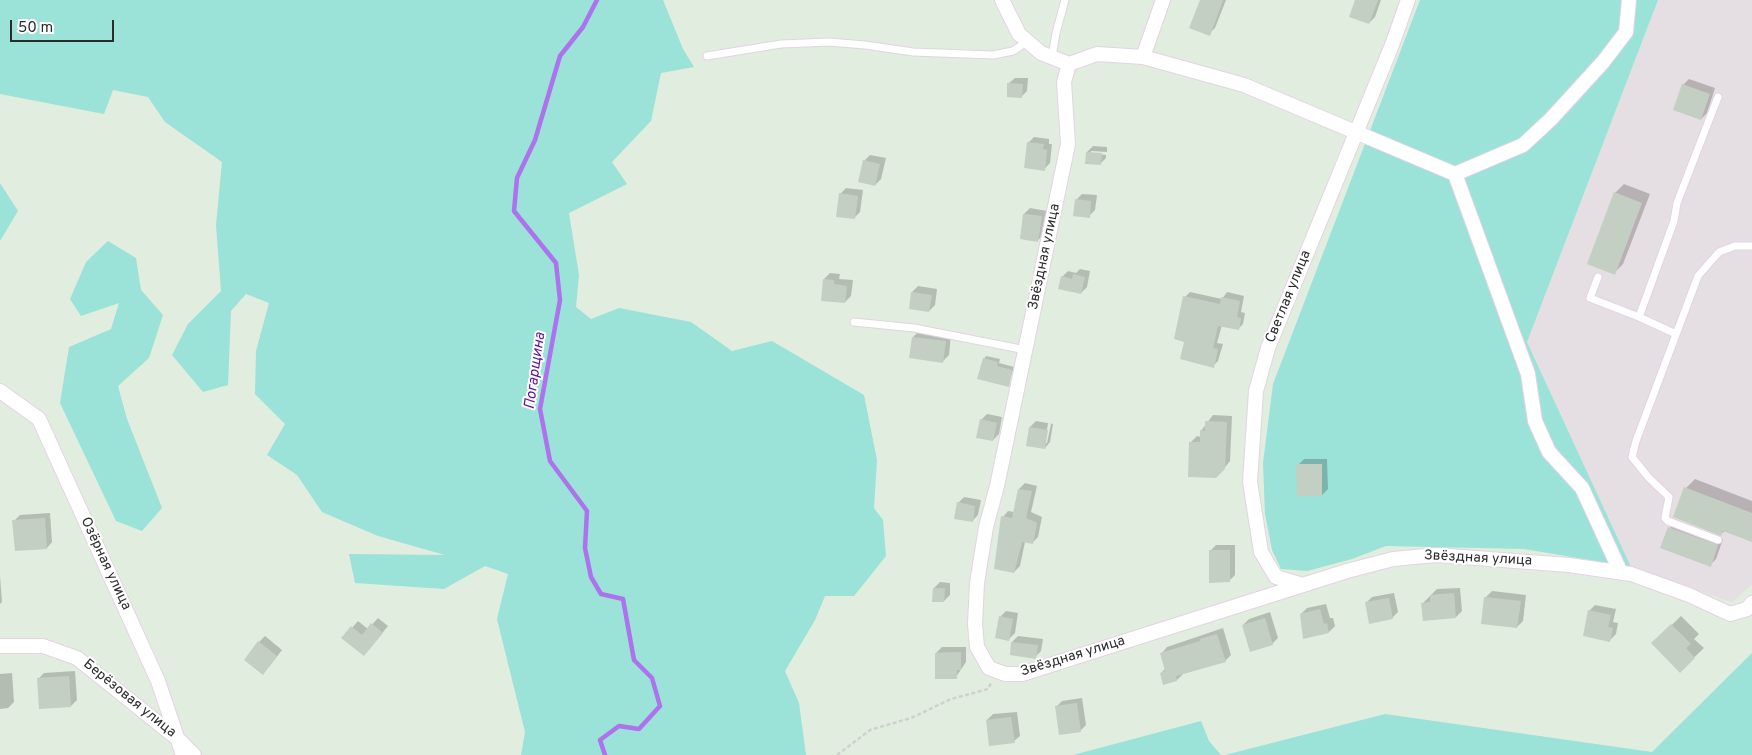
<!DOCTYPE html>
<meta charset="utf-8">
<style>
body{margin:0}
#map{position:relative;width:1752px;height:755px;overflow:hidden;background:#e1edde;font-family:Overpass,sans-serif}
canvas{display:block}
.scale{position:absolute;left:10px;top:20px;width:104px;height:22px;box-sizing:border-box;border:2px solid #2b2b2b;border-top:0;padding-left:6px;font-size:15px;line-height:18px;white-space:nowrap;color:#2b2b2b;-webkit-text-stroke:4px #fff;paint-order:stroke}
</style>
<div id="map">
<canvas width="1752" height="755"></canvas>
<div class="scale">50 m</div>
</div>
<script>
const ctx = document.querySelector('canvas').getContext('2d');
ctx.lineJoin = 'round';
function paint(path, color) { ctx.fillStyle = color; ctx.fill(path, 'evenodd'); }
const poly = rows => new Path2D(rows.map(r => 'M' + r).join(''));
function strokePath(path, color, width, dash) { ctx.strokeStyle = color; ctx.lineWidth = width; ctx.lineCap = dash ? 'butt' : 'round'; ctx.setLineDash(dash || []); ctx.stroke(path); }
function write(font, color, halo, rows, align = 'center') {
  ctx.font = font + ' Overpass,sans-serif'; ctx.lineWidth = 4; ctx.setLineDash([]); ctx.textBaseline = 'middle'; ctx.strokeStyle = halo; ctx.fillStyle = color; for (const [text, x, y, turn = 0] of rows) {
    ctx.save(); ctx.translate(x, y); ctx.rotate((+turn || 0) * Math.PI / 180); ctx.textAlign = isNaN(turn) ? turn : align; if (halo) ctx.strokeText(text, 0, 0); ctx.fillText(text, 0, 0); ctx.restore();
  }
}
const industrial = poly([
 [1658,0,1752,0,1752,584,1732,602,1631,567,1527,342]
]);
const green = poly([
 [0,0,663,0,683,49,694,67,661,73,651,121,612,162,627,184,569,213,579,275,576,307,591,319,619,308,691,322,732,351,772,341,864,395,877,460,874,508,883,520,886,556,854,596,825,596,815,620,785,671,799,703,806,755,521,755,525,732,497,619,508,574,485,566,444,589,355,583,349,554,445,555,378,536,322,512,297,475,267,455,285,424,255,394,256,351,269,303,246,294,231,311,228,385,203,392,172,355,188,324,221,291,216,225,222,162,165,122,148,97,113,90,104,114,0,94],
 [1420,0,1658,0,1527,342,1631,567,1524,549,1386,546,1352,559,1307,571,1281,569,1272,550,1265,514,1263,463,1273,384],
 [0,183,18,211,0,241],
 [108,241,136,258,141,290,163,315,149,358,118,386,127,419,162,508,142,531,116,521,60,403,69,347,111,329,119,303,81,316,70,299,86,262],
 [1752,653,1752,755,1225,755,1385,714,1652,752],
 [1201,721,1209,741,1221,755,1073,755]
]);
const shadow = poly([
 [1201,0,1226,0,1215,28,1209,34],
 [1356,0,1381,0,1375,17,1369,23],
 [1015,78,1028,78,1027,91,1021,97,1009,83],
 [1689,79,1715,88,1707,113,1701,119,1683,85],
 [1034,137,1049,139,1049,144,1052,144,1050,163,1044,169,1028,143],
 [1093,146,1107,147,1107,152,1091,151,1091,153,1106,155,1106,158,1100,164,1087,152],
 [870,155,886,158,881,179,875,185,864,161],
 [1624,184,1650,194,1623,264,1614,273,1615,193],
 [846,188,863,190,860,212,854,218,840,194],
 [1082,194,1097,195,1095,210,1089,216,1076,200],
 [1030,208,1047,211,1044,235,1038,240,1024,214],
 [1080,269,1090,271,1087,287,1081,293,1062,277,1068,271,1076,273],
 [830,273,840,274,839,279,853,280,851,296,845,302,824,279],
 [918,286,937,289,935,305,929,311,912,292],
 [1190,292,1222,299,1227,292,1244,296,1241,312,1245,313,1243,324,1238,329,1222,325,1217,343,1223,344,1218,361,1213,366,1186,341,1185,297],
 [919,331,951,335,949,355,943,361,913,337],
 [986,356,1000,359,999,363,1014,367,1008,386,984,359],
 [987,414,1002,417,999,434,993,440,981,420],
 [1213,415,1232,416,1230,461,1222,471,1191,442,1197,436,1201,437,1201,431],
 [1036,421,1053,424,1050,442,1045,448,1027,445,1030,427],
 [1048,423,1051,424,1047,443,1045,443],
 [1304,459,1327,459,1328,489,1322,495,1298,465],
 [1695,479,1752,501,1752,541,1725,531,1721,534,1686,488],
 [1025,483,1037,486,1031,512,1042,517,1038,537,1032,543,1025,542,1020,566,1014,572,1003,517,1008,511,1014,512,1019,489],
 [964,497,981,500,978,515,972,521,958,503],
 [50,513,52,542,47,548,14,521,20,515],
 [1676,522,1723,539,1716,559,1710,565,1670,528],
 [1216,545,1235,545,1235,575,1229,581,1210,551],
 [0,576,2,602,0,604],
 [940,582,950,583,950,595,944,601,934,588],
 [1460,588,1462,611,1456,617,1423,603,1437,589],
 [1492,591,1526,595,1523,621,1517,627,1483,623,1486,597],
 [1394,593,1398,612,1392,618,1366,603,1372,597],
 [1326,604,1330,618,1333,618,1335,626,1329,632,1304,638,1301,614,1307,608],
 [1595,605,1616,609,1613,622,1618,623,1616,634,1610,640,1589,611],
 [1006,611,1018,613,1015,633,1009,639,1000,617],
 [1270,612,1278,638,1272,644,1243,625,1249,619],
 [1681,616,1699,634,1694,639,1704,648,1680,671,1653,643],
 [378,618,388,626,364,655,343,638,358,621,368,629],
 [1223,628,1231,655,1225,661,1183,674,1177,680,1161,673,1166,668,1162,653,1167,647],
 [265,636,282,650,269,667,259,642],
 [1018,636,1043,639,1041,651,1035,657,1012,642],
 [942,647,966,647,966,662,956,677,936,653],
 [75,671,77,700,71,706,38,679,44,673],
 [12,673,14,702,8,708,0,709,0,674],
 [1082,698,1086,725,1080,731,1056,707,1062,701],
 [1017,712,1020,736,1014,741,987,720,993,714]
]);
const stream = poly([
 [597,0,583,27,560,56,535,140,517,178,514,211,556,263,560,300,540,409,550,461,587,511,585,548,591,577,601,594,623,599,634,660,652,678,660,706,639,729,619,726,600,740,605,755]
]);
const building = poly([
 [1200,0,1223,0,1210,36,1189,28],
 [1355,0,1378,0,1369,24,1349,17],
 [1007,83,1023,84,1022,98,1007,97],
 [1682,84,1710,94,1701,120,1673,110],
 [1027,142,1044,144,1043,149,1047,150,1045,171,1024,168],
 [1086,152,1102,153,1101,165,1085,164],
 [863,160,880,164,875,186,858,182],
 [1614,192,1642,203,1615,275,1587,264],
 [839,193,858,196,855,219,836,217],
 [1075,199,1091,201,1090,218,1073,216],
 [1023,214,1042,216,1038,242,1020,239],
 [1073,274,1085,277,1081,294,1058,289,1061,276,1072,279],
 [823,279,834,280,834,284,847,286,845,303,821,301],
 [911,292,932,295,929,312,909,309],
 [1183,296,1220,304,1221,297,1240,301,1237,317,1241,318,1239,330,1218,326,1213,348,1218,349,1214,368,1180,359,1184,342,1174,339],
 [912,337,946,341,943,363,909,358],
 [983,358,998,362,997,366,1012,370,1009,387,977,379],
 [980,419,997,423,993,441,976,438],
 [1205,421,1227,422,1225,469,1216,478,1188,477,1189,442,1200,442,1200,430,1205,431],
 [1029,427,1048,430,1045,449,1026,446],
 [1296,464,1322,464,1322,496,1297,496],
 [1684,487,1752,513,1752,542,1723,531,1721,536,1673,517],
 [1018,489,1032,491,1026,518,1037,523,1033,544,1022,542,1014,573,994,569,1001,516,1012,518],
 [957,502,975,506,973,522,954,519],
 [45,518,47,549,15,551,12,520],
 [1668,527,1718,545,1711,567,1660,548],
 [1209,550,1230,550,1230,582,1209,583],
 [933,588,945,588,944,602,932,602],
 [1454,593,1456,618,1423,621,1421,603,1430,602,1430,595],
 [1484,597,1521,601,1517,628,1481,624],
 [1389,598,1393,619,1369,624,1365,602],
 [1320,609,1324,624,1327,623,1329,633,1303,639,1300,614],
 [1588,610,1611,615,1608,627,1613,628,1610,642,1583,636],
 [999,616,1013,619,1009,641,995,638],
 [1265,618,1273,645,1250,652,1242,625],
 [371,623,383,633,364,656,341,638,351,626,362,635],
 [1671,624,1691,644,1686,648,1695,658,1680,673,1651,643],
 [1217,634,1226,662,1176,676,1177,681,1163,685,1160,673,1165,671,1160,653,1200,641,1200,639],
 [258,641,277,656,263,675,244,660],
 [1011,642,1038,645,1036,659,1010,655],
 [961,652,961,670,957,670,957,679,935,679,935,653],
 [69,676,71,707,39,709,37,678],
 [1077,703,1081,732,1059,735,1055,706],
 [1011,717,1015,743,989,746,986,720]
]);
const path = poly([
 [837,755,870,730,911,718,951,699,988,689,991,683]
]);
const service = poly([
 [707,56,781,44,829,42,865,45,913,52,993,55,1013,51,1028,41],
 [1052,57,1056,33,1065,0],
 [1598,277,1590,298,1639,317],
 [854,322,914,328,1026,350],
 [1676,334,1639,317,1674,221,1677,203,1718,97],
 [1718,540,1668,521,1665,518,1669,497,1649,478,1632,457,1636,441,1698,276,1719,252,1735,246,1752,246]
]);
const minor = poly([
 [1002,0,1019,34,1041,53,1069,64,1097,54,1143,57,1244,85,1455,174,1528,374,1535,421,1549,452,1582,488,1621,573],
 [1143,57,1163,0],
 [1069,64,1064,82,1068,144,997,486,986,527,977,583,975,624,977,647,989,668,1005,674,1022,674,1347,571,1393,559,1436,555,1569,565,1631,574,1689,595,1730,614,1747,609,1752,603],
 [1455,174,1523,145,1551,119,1603,62,1626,32,1629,0],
 [0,391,39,419,158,681,183,755],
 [1303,585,1276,577,1261,552,1250,482,1256,391,1268,348,1392,45,1408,0],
 [0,646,43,646,77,658,178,739,194,755]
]);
const streetNames = [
 ["Звёздная улица",1045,257,-78],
 ["Светлая улица",1289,297,-68],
 ["Звёздная улица",1478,559,3],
 ["Озёрная улица",105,564,65],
 ["Звёздная улица",1073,657,-17],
 ["Берёзовая улица",129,699,39]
];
const waterNames = [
 ["Погарщина",536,371,-82]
];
paint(industrial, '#e5dee2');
paint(green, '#9be2d9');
paint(shadow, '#0003');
strokePath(stream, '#ad73ec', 4.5);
paint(building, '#c4cfc3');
strokePath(service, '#e3d3e3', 9);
strokePath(minor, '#e3d3e3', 16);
strokePath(path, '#d0d0d0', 2.5, [4, 2.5]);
strokePath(service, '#fff', 7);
strokePath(minor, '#fff', 14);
write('14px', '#2b2b2b', '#fff', streetNames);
write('italic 15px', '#5d109a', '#fff', waterNames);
</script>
